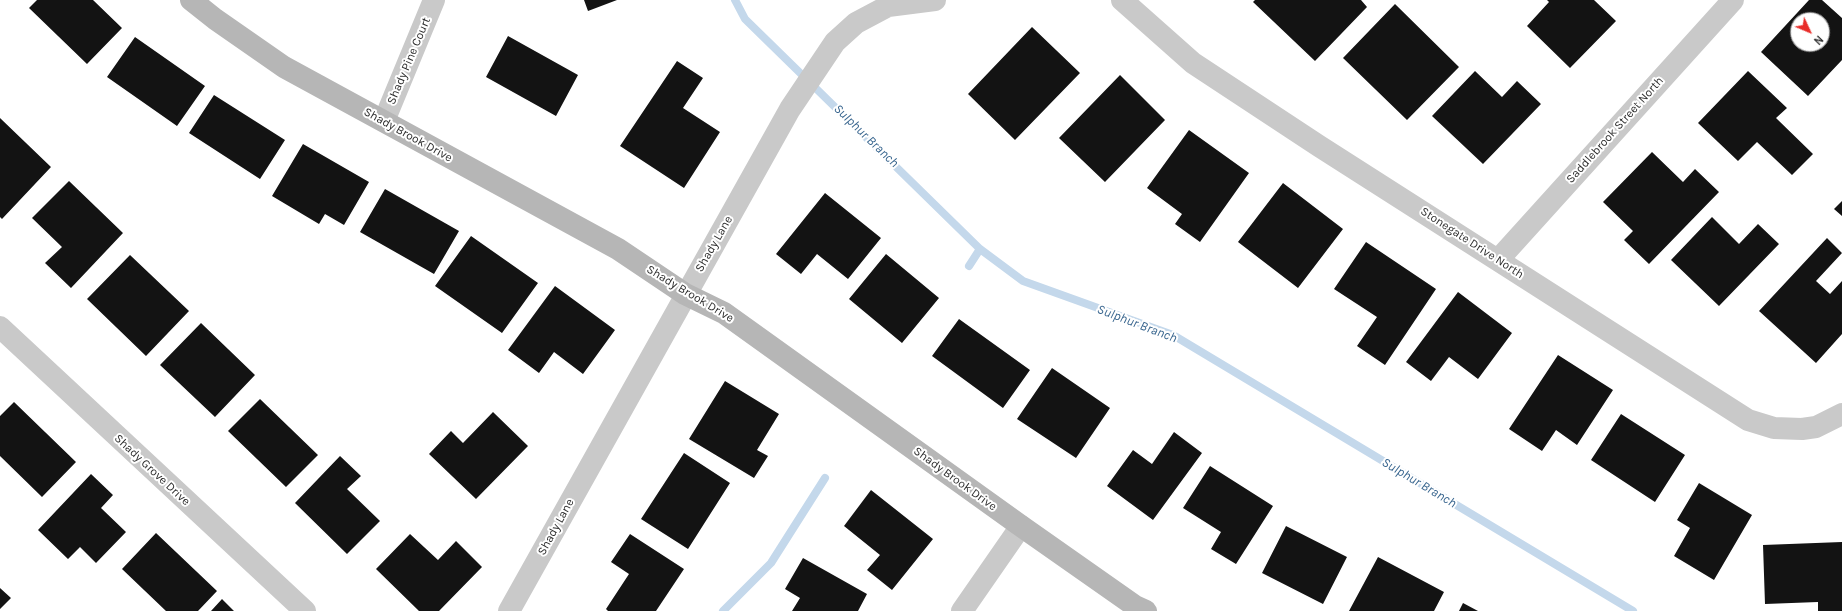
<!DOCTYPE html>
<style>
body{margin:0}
#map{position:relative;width:1842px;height:611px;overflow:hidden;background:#fff;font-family:Karla,sans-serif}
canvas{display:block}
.north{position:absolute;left:1790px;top:12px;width:40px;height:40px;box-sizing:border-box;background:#fff;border:1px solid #ababab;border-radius:50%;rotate:134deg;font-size:11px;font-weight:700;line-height:16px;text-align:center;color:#2c2c2c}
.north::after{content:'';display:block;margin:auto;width:14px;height:18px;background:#e82d29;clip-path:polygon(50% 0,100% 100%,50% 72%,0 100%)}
</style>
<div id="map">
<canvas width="1842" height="611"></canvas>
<div class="north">N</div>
</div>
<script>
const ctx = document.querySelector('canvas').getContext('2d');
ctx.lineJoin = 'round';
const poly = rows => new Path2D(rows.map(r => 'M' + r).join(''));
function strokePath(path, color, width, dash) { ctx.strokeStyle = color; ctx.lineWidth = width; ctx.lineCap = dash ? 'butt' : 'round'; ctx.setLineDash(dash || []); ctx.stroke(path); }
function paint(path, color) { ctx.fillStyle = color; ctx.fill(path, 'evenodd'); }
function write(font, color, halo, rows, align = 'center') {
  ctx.font = font + ' Karla,sans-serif'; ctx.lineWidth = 4; ctx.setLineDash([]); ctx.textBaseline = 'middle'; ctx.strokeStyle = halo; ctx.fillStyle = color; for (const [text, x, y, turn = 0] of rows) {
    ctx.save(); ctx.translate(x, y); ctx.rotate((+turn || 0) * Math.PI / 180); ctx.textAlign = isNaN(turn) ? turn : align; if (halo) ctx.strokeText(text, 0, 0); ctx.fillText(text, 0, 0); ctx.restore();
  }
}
const stream = poly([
 [735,0,745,19,980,249,1023,281,1173,335,1633,611],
 [969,266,980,249],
 [723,611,771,563,825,478]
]);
const building = poly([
 [37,0,93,0,122,28,87,64,29,8],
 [584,0,617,0,588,11],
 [1255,0,1361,0,1367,7,1315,61,1253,2],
 [1547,0,1594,0,1616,21,1570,68,1527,26,1549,2],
 [1809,0,1822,0,1842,18,1842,60,1808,96,1761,52],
 [1798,20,1822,20,1822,44,1798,44],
 [1395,4,1459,67,1407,120,1343,58],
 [1032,27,1080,73,1015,140,968,94],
 [508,36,578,75,556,116,486,77],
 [135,37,205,86,177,126,107,77],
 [677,61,703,78,683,108,720,132,684,188,620,146],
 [1475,71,1502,97,1517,81,1541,104,1483,164,1432,116],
 [1748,71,1787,108,1776,118,1813,154,1792,175,1757,142,1738,161,1698,123],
 [1120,75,1165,120,1105,182,1059,138],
 [214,95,285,140,260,179,189,133],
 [0,118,51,167,2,219,0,217],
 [1189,130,1249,173,1200,242,1175,224,1182,214,1147,188],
 [303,144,369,182,344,225,325,214,319,224,272,196],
 [1652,152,1683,182,1695,169,1719,192,1649,264,1624,240,1633,231,1603,202],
 [69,181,123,233,71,288,45,263,62,247,32,218],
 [1283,183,1343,229,1298,288,1238,242],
 [385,189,459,231,434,274,360,232],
 [825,193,881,238,848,279,817,254,801,274,776,254],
 [1842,201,1842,216,1834,209],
 [1712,217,1739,244,1758,224,1779,244,1719,306,1671,260],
 [471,236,538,283,502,333,435,286],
 [1827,238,1842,253,1816,281,1830,294,1842,281,1842,334,1816,363,1759,311],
 [1366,242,1436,289,1385,365,1357,346,1377,317,1334,289],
 [886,254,939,298,902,343,849,299],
 [130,255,189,311,146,356,87,299],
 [555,286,615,330,583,374,554,352,539,373,508,350],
 [1458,292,1512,333,1478,379,1449,357,1431,381,1406,362],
 [959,319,1030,370,1003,408,932,356],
 [201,323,255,375,215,417,160,365],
 [1558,355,1613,390,1577,445,1556,430,1542,451,1509,429],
 [1052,368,1110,408,1076,458,1017,419],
 [725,381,779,414,757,450,768,456,754,478,689,439],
 [260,399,318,455,286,487,228,431],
 [14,402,76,462,42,497,0,456,0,416],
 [493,412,528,446,476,499,429,454,451,431,463,443],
 [1621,414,1685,455,1655,502,1591,460],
 [1174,432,1202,453,1153,520,1107,486,1133,450,1152,464],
 [684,453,730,483,688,549,641,519],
 [340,456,361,476,347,489,380,521,347,554,295,503],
 [1210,466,1273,506,1236,564,1211,549,1221,532,1183,508],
 [91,474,113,495,101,508,126,532,96,563,80,547,68,559,38,530],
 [1699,483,1752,515,1714,580,1674,556,1690,528,1677,520],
 [871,490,933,539,892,590,867,570,880,555,844,526],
 [1286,526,1347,557,1323,604,1262,573],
 [156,533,217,591,198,611,166,611,122,569],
 [410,534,438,560,456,541,482,567,439,611,419,611,376,569],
 [630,534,684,569,656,611,608,611,606,609,629,574,611,562],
 [1842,542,1842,611,1818,611,1818,602,1765,604,1763,545],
 [1378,557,1444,592,1434,611,1349,611],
 [803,558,867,594,858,611,792,611,800,598,785,589],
 [0,588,11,598,0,609],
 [222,599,234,611,211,611],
 [1463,603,1478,611,1459,611]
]);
const street = poly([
 [1122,0,1193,63,1319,146,1748,420,1774,428,1802,429,1816,427,1842,414],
 [384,121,434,0],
 [1498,260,1733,0],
 [0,327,305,611],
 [509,611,790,109,835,42,856,23,888,6,935,0],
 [962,611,1021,526]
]);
const secondary = poly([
 [191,0,215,19,284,67,618,249,685,294,724,313,1021,526,1135,606,1146,611]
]);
const streetNames = [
 ["Shady Pine Court",409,61,-67],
 ["Saddlebrook Street North",1615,130,-48],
 ["Shady Brook Drive",408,135,29],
 ["Stonegate Drive North",1472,243,33],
 ["Shady Lane",714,244,-60],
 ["Shady Brook Drive",690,294,31],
 ["Shady Grove Drive",152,470,43],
 ["Shady Brook Drive",955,479,36],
 ["Shady Lane",556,527,-61]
];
const waterNames = [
 ["Sulphur Branch",866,136,44],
 ["Sulphur Branch",1137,324,21],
 ["Sulphur Branch",1419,483,31]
];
strokePath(stream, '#c4d8eb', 8);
paint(building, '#131313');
strokePath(street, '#c9c9c9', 22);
strokePath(secondary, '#b6b6b6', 22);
write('12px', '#2c2c2c', '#fff', streetNames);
write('italic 13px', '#39668f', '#fff', waterNames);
</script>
